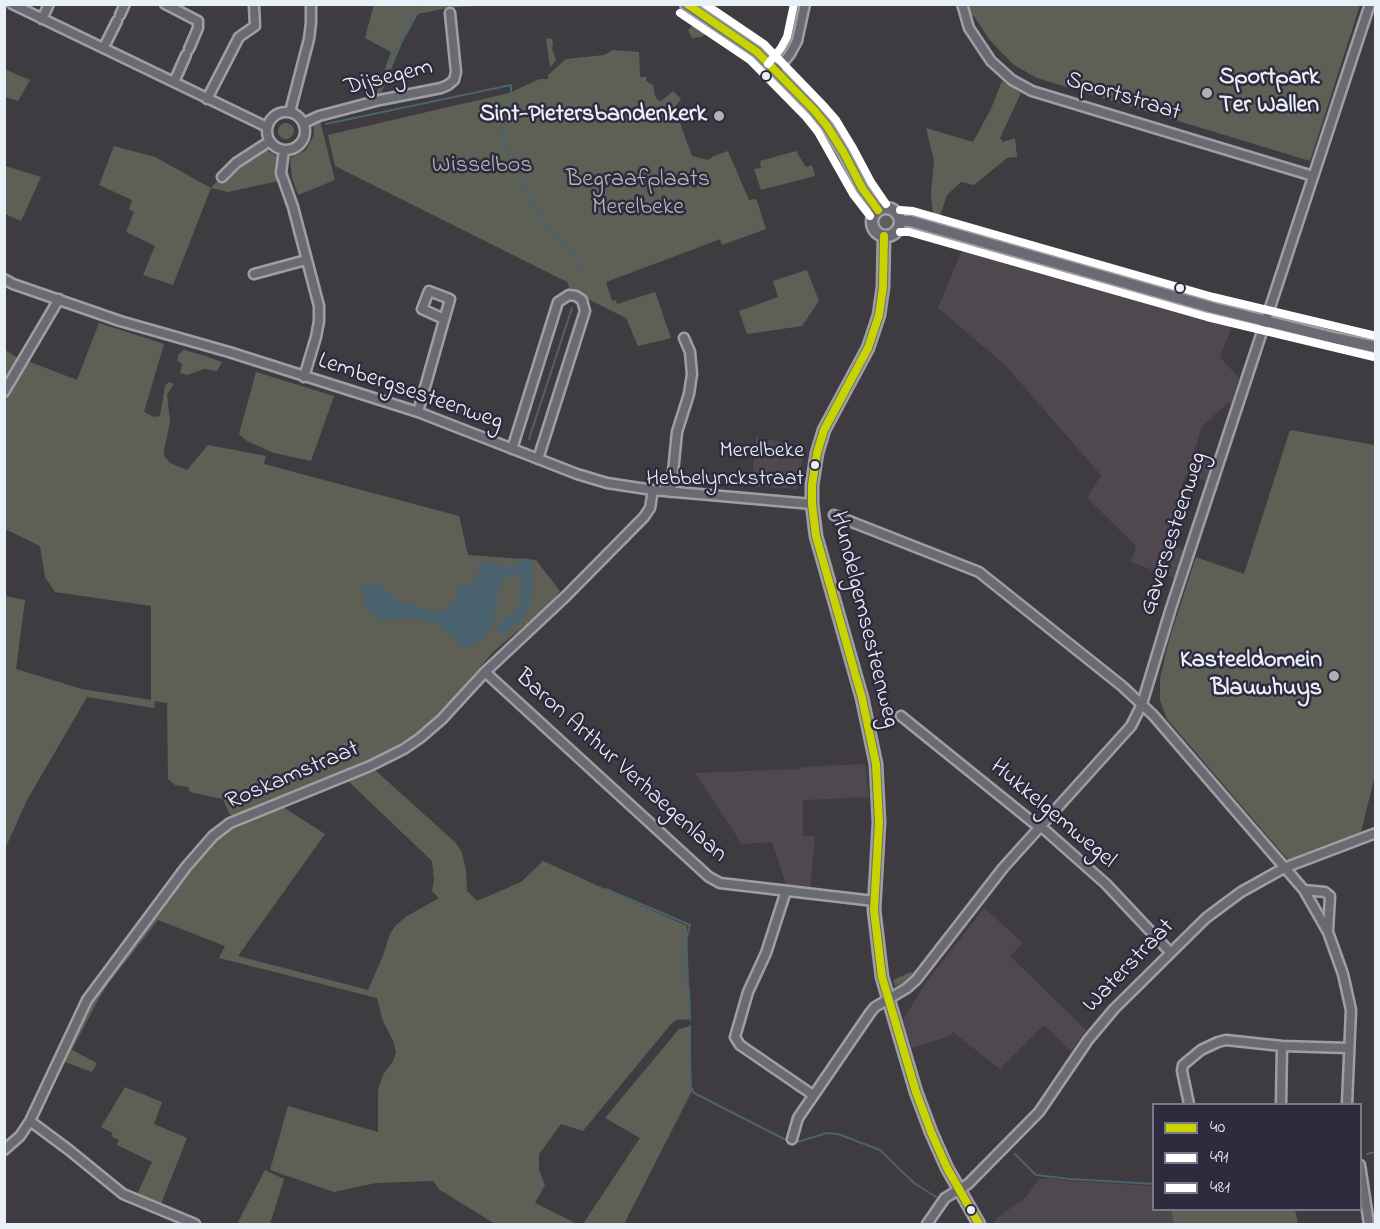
<!DOCTYPE html>
<style>
body{margin:0}
#map{position:relative;width:1380px;height:1229px;overflow:hidden;background:#3f3c41;font-family:"Indie Flower",sans-serif}
canvas{display:block}
.frame{position:absolute;inset:0;border:6px solid #e8f1f8;pointer-events:none}
.legend{position:absolute;left:1152px;top:1103px;width:210px;height:108px;box-sizing:border-box;background:#2f2a3d;border:2px solid #797a88;margin:0;padding:8px 10px;list-style:none;font-size:18px;color:#e8f1f8}
.legend li{display:flex;align-items:center;gap:12px;height:30px}
.legend b{width:30px;border:2px solid #797a88}
</style>
<div id="map">
<canvas width="1380" height="1229"></canvas>
<div class="frame"></div>
<ul class="legend">
<li><b style="height:8px;background:#c8d300"></b>40</li>
<li><b style="height:8px;background:#fff"></b>491</li>
<li><b style="height:8px;background:#fff"></b>481</li>
</ul>
</div>
<script>
const ctx = document.querySelector('canvas').getContext('2d');
ctx.lineJoin = 'round';
function paint(path, color) { ctx.fillStyle = color; ctx.fill(path, 'evenodd'); }
const poly = rows => new Path2D(rows.map(r => 'M' + r).join(''));
function strokePath(path, color, width, dash) { ctx.strokeStyle = color; ctx.lineWidth = width; ctx.lineCap = dash ? 'butt' : 'round'; ctx.setLineDash(dash || []); ctx.stroke(path); }
function write(font, color, halo, rows, align = 'center') {
  ctx.font = font + ' "Indie Flower",sans-serif'; ctx.lineWidth = 5; ctx.setLineDash([]); ctx.textBaseline = 'middle'; ctx.strokeStyle = halo; ctx.fillStyle = color; for (const [text, x, y, turn = 0] of rows) {
    ctx.save(); ctx.translate(x, y); ctx.rotate((+turn || 0) * Math.PI / 180); ctx.textAlign = isNaN(turn) ? turn : align; if (halo) ctx.strokeText(text, 0, 0); ctx.fillText(text, 0, 0); ctx.restore();
  }
}
const built = poly([
 [962,250,1232,326,1220,357,1239,378,1231,404,1228,403,1202,426,1194,452,1213,459,1206,481,1186,475,1164,543,1184,550,1175,578,1131,562,1136,546,1087,498,1101,475,1006,366,938,308],
 [756,437,801,447,804,451,797,489,751,486],
 [865,764,869,797,803,800,803,836,815,836,810,888,786,885,772,842,742,844,695,773,801,769,801,767],
 [984,908,1023,943,1010,956,1086,1030,1071,1051,1044,1025,1000,1069,953,1032,950,1036,912,1048,903,1020,925,984],
 [1050,1178,1069,1181,1153,1186,1154,1210,1171,1210,1174,1224,993,1224,997,1218,1026,1197,1039,1179,1050,1179]
]);
const green = poly([
 [374,4,488,4,488,5,447,8,418,14,402,43,380,96,375,97,391,52,365,38],
 [965,5,1360,5,1310,161,1037,78,1014,65,1001,52,989,39,974,16,969,15],
 [698,20,711,29,711,31,701,37,692,38,688,30],
 [546,38,552,39,553,43,552,49,556,60,550,67],
 [613,50,639,52,640,77,646,77,646,81,653,85,655,96,658,100,661,101,673,91,681,99,672,111,671,123,680,123,692,156,708,160,714,156,728,151,749,200,756,199,757,201,766,229,722,245,720,239,718,240,606,282,612,301,616,300,617,304,655,292,671,338,638,346,626,318,570,290,567,282,335,166,328,135,509,93,540,79,548,79,548,75,566,59,604,55],
 [4,69,30,80,18,101,5,97],
 [1002,81,1021,93,1000,138,1003,142,1015,138,1017,157,1007,158,974,185,961,182,947,195,939,218,933,215,931,193,934,161,926,128,973,142,991,109],
 [320,121,335,180,298,195,292,178,290,158,306,150,314,135,313,124],
 '278 131a8 8 0 1 1 16 0a8 8 0 1 1-16 0Z',
 [114,146,155,157,211,188,218,180,226,181,240,164,264,148,278,157,278,181,228,192,211,188,173,285,143,275,155,246,126,232,134,212,129,209,132,200,99,185],
 [796,151,806,167,812,165,815,176,761,190,754,169,761,168,760,161],
 [5,166,41,177,21,221,5,214],
 '878 222a8 8 0 1 1 16 0a8 8 0 1 1-16 0Z',
 [807,270,819,301,802,326,747,334,739,311,778,297,773,281],
 [99,323,164,344,144,412,154,417,160,416,165,386,169,382,174,384,167,394,170,422,164,451,164,456,170,463,187,470,208,445,266,456,264,464,459,516,468,555,536,560,560,591,548,606,494,651,439,714,417,733,391,750,364,763,232,816,229,813,223,799,190,792,188,787,175,785,168,779,167,703,155,701,154,708,87,697,27,800,5,849,5,596,25,600,16,669,82,689,151,700,151,606,55,592,45,577,40,546,5,529,5,395,25,360,77,380],
 [5,350,18,358,5,380],
 [184,350,205,356,222,362,217,371,204,369,187,375,180,373,182,364,177,360,179,354],
 [256,372,334,396,311,461,274,453,247,441,239,434],
 [1290,430,1375,445,1376,771,1360,836,1289,861,1167,719,1160,700,1160,679,1169,640,1196,557,1244,574],
 [376,771,456,843,462,853,466,870,467,891,477,901,521,882,543,861,687,926,690,1019,677,1020,671,1024,583,1131,561,1124,539,1154,539,1170,545,1185,535,1203,577,1224,495,1224,440,1190,433,1181,376,1183,334,1192,270,1170,288,1106,378,1132,378,1090,383,1075,393,1061,396,1053,394,1043,383,1021,377,998,219,958,225,946,158,920,108,984,98,1000,72,1050,97,1063,92,1072,62,1061,93,996,117,962,206,848,223,833,283,807,325,834,238,956,368,990,383,956,390,934,396,925,407,916,439,898,432,891,434,880,432,861,348,781],
 [911,972,914,975,909,981,895,986,893,980],
 [690,1026,692,1091,624,1224,583,1224,640,1138,605,1118,679,1029],
 [125,1087,162,1102,154,1124,187,1138,161,1204,137,1194,152,1162,117,1145,119,1140,111,1136,113,1133,101,1127],
 [265,1170,284,1179,270,1224,237,1224],
 [1171,1210,1295,1210,1298,1224,1174,1224]
]);
const water = poly([
 [525,558,533,561,533,568,531,602,526,615,518,624,502,635,499,635,497,632,499,627,504,616,515,613,520,600,520,574,504,579,500,583,494,621,490,630,479,641,467,648,446,633,438,624,411,618,399,620,386,619,378,622,366,606,361,589,364,584,378,584,400,601,437,612,452,604,460,587,474,581,481,564,486,561,492,562,508,568]
]);
const stream = poly([
 [380,97,379,93,382,84,396,51,421,4],
 [326,124,511,85,511,108,500,118,508,156,539,215,571,253,583,273],
 [529,439,572,308],
 [606,889,690,925,684,949,686,959,684,976,689,989,690,1020],
 [690,1026,690,1085,694,1093,788,1141,797,1142,827,1133,838,1134,880,1150,914,1183,936,1197],
 [1015,1154,1036,1175,1070,1179,1154,1184],
 [1367,1154,1376,1152]
]);
const minor = poly([
 [12,4,267,127],
 [165,4,198,21,198,28,189,49],
 [962,4,969,28,991,61,1012,80,1032,91,1313,176],
 [120,15,125,4],
 [42,19,49,4],
 [104,47,117,21],
 [776,71,790,54,797,41,805,4],
 [174,82,186,55],
 [207,99,239,37,255,26,254,6],
 '267 131a19 19 0 1 1 38 0a19 19 0 1 1-38 0Z',
 [290,112,309,39,311,23,311,4],
 [304,123,319,116,380,100,441,88,448,85,454,80,456,72,450,13],
 [284,150,281,173,293,207,319,306,319,321,316,337,304,377],
 [222,177,236,163,270,141],
 [254,274,306,260],
 [4,279,13,284,120,321,229,352,418,412,577,474,607,483,653,490,812,504],
 [4,392,59,299],
 [418,412,450,299,429,291,422,309,444,319],
 [512,449,558,302,569,295,576,296,582,300,585,311,538,459],
 [671,492,677,432,689,394,692,374,690,352,684,338],
 [834,515,979,572,1122,686,1153,715,1304,890,1328,932,1343,974,1351,1010,1347,1104],
 [485,672,709,877,720,883,874,901],
 [901,716,1035,824,1045,830,1106,884,1170,952],
 [1304,890,1325,892,1330,896,1328,931],
 [786,891,766,953,748,992,735,1037,740,1045,813,1095],
 [1189,1104,1182,1071,1183,1065,1201,1050,1218,1042,1226,1040,1282,1046,1348,1048],
 [1281,1104,1282,1046],
 [30,1121,69,1150,123,1194,195,1224],
 [792,1139,798,1118,870,1013,875,1007,907,988,916,980,1003,868,1131,726,1142,704,1171,608,1370,4],
 [4,1150,20,1136,30,1121,87,1000,186,867,213,836,230,823,370,766,404,749,420,738,442,719,485,672,566,596,644,517,650,508,653,490],
 [1360,1165,1369,1224],
 [927,1224,945,1198,968,1184,1039,1112,1088,1040,1114,1009,1206,918,1241,892,1284,868,1376,833]
]);
const major = poly([
 [686,4,757,52,814,110,827,126,844,153,862,188,878,210],
 '872 222a14 14 0 1 1 28 0a14 14 0 1 1-28 0Z',
 [900,221,910,221,1210,307,1333,338,1376,347],
 [884,236,883,287,879,315,868,348,824,430,817,453,812,485,812,504,816,536,862,698,876,764,879,822,874,910,882,977,916,1092,931,1132,947,1168,979,1224]
]);
const bus1 = poly([
 [687,4,757,52,814,110,827,126,844,153,862,188,878,210],
 [884,236,883,287,879,315,868,348,824,430,817,453,812,485,812,504,816,536,862,698,876,764,879,822,874,910,882,977,916,1092,931,1132,947,1168,979,1224]
]);
const bus2 = poly([
 [680,13,750,60,806,117,818,132,853,194,870,216],
 [900,232,909,232,1207,317,1374,357]
]);
const bus3 = poly([
 [705,4,764,44,821,103,836,120,853,148,871,182,886,204],
 [768,64,781,48,787,37,794,4],
 [900,210,913,211,1213,297,1376,336]
]);
const markers = [
 [766,76,5,"#e8f1f8"],
 [1207,93,6,"#adb2b8"],
 [719,116,6,"#adb2b8"],
 [1180,288,5,"#e8f1f8"],
 [815,465,5,"#e8f1f8"],
 [1334,676,6,"#adb2b8"],
 [971,1210,5,"#e8f1f8"]
];
const busNames = [
 ["Merelbeke",804,452],
 ["Hebbelynckstraat",804,480]
];
const streetNames = [
 ["Dijsegem",389,79,-14],
 ["Sportstraat",1123,98,17],
 ["Lembergsesteenweg",410,393,19],
 ["Gaversesteenweg",1175,534,-72],
 ["Hundelgemsesteenweg",863,620,76],
 ["Baron Arthur Verhaegenlaan",620,767,42],
 ["Roskamstraat",293,777,-23],
 ["Hukkelgemwegel",1052,815,40],
 ["Waterstraat",1130,967,-46]
];
const poiNames = [
 ["Sportpark",1219,79,"left"],
 ["Ter Wallen",1219,107,"left"],
 ["Sint-Pietersbandenkerk",707,116],
 ["Kasteeldomein",1322,662],
 ["Blauwhuys",1322,690]
];
const parkNames = [
 ["Wisselbos",482,167],
 ["Begraafplaats",638,181],
 ["Merelbeke",638,209]
];
paint(built, '#4f494f');
paint(green, '#5e6056');
paint(water, '#4b626f');
strokePath(stream, '#4b626f', 2);
strokePath(minor, '#9f9fa3', 13);
strokePath(major, '#9f9fa3', 15);
strokePath(minor, '#6a6b72', 8);
strokePath(major, '#6a6b72', 10);
strokePath(bus1, '#c8d300', 8);
strokePath(bus2, '#fff', 8);
strokePath(bus3, '#fff', 8);
for (const [x, y, r, color] of markers) { const dot = new Path2D(); dot.arc(x, y, r, 0, 2 * Math.PI); ctx.fillStyle = color; ctx.fill(dot); strokePath(dot, '#2f2a3d', 2); }
write('22px', '#e8f1f8', '#2f2a3d', busNames, 'right');
write('24px', '#e8f1f8', '#2f2a3d', streetNames);
write('bold 24px', '#e8f1f8', '#2f2a3d', poiNames, 'right');
write('24px', '#b3b9b8', '#2f2a3d', parkNames);
</script>
